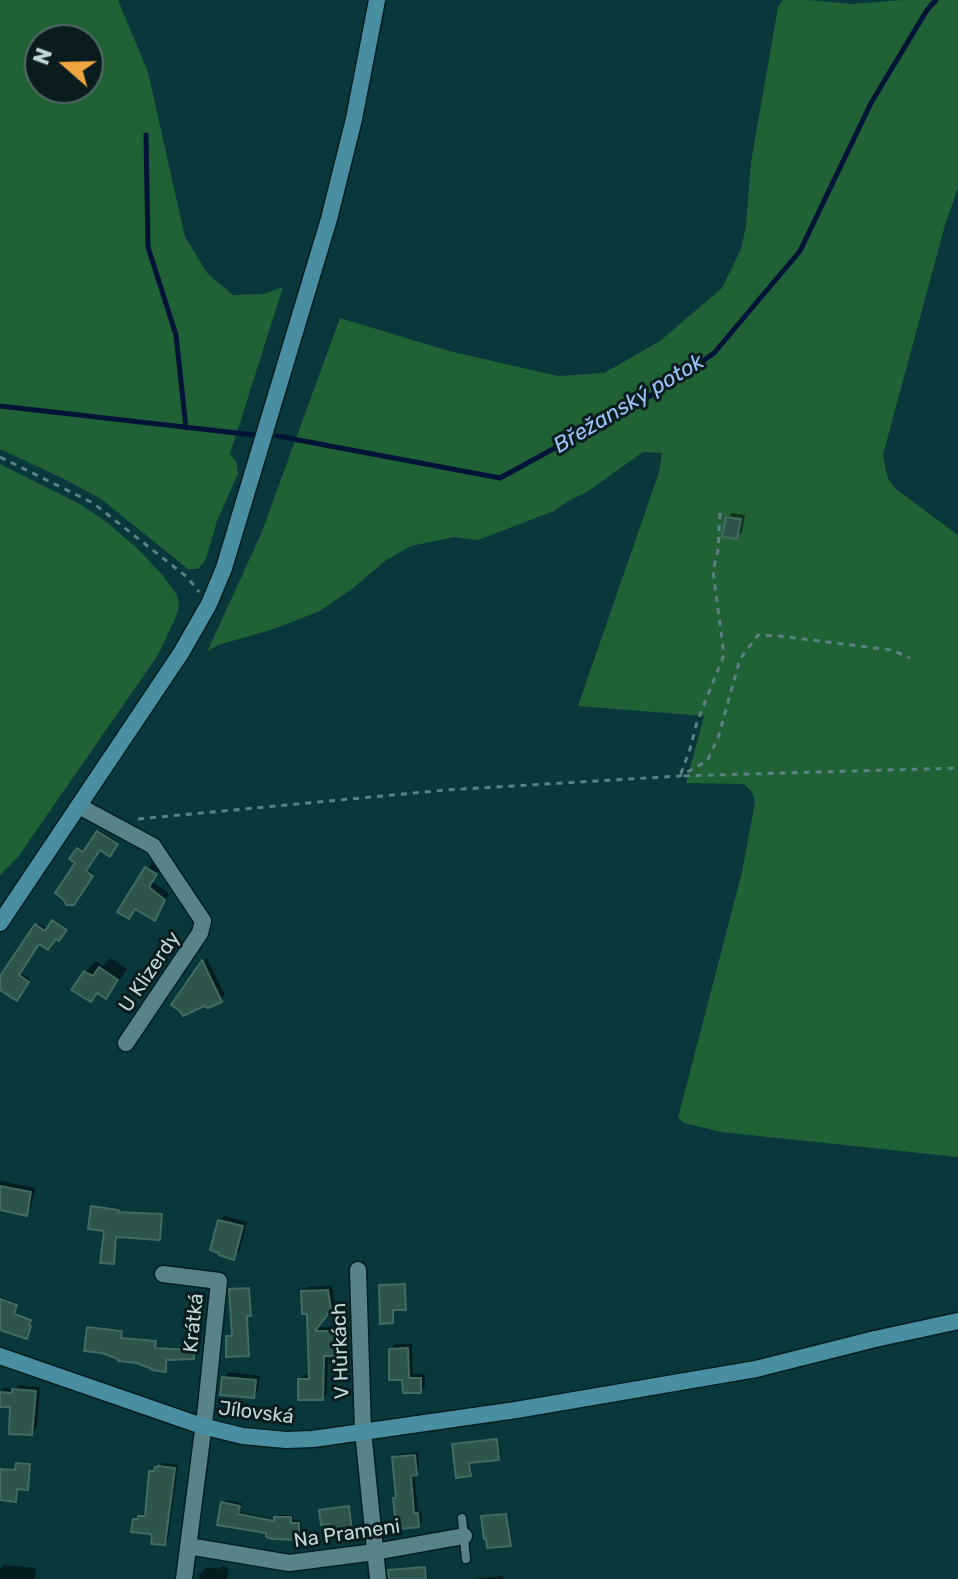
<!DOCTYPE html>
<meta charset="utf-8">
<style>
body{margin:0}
#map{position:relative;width:958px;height:1579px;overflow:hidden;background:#08383c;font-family:Rubik,sans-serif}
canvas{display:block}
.north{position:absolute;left:24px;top:24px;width:80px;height:80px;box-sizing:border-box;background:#0a1c1e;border:2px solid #536769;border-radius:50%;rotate:290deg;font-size:22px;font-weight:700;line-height:32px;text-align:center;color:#c1d8da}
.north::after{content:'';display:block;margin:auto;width:28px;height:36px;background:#f0a63e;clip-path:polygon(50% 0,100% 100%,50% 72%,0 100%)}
</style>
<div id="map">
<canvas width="958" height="1579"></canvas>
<div class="north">N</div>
</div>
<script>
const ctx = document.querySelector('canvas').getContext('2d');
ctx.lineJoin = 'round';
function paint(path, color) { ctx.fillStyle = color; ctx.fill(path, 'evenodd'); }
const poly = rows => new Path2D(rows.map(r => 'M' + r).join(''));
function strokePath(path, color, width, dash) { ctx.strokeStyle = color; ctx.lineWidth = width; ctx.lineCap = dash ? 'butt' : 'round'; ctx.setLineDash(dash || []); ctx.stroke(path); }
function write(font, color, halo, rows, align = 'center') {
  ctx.font = font + ' Rubik,sans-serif'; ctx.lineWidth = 6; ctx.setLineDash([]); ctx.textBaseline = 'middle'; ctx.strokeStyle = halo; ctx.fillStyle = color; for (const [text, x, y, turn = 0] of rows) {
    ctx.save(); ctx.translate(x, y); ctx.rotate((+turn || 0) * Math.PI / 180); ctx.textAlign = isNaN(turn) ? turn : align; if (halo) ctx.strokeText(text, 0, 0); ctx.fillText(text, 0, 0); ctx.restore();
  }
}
const green = poly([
 [0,0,118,0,148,72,185,237,208,274,233,295,264,294,283,287,230,454,236,461,238,474,217,521,206,559,198,569,188,569,101,499,66,480,0,449],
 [40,40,88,40,88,88,40,88],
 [783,0,808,0,851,4,903,0,958,0,958,188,945,225,883,455,886,472,889,480,896,489,958,535,958,1157,721,1132,684,1123,678,1118,742,872,755,802,752,792,744,784,686,783,704,716,578,706,659,472,662,453,643,452,587,492,568,501,554,511,478,540,454,537,411,546,385,561,353,588,320,611,274,629,218,645,207,652,261,534,340,318,449,351,558,376,604,373,660,341,722,288,741,249,746,226,751,162,778,7],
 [0,464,80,504,108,523,140,551,163,576,177,595,179,605,176,617,158,655,18,857,0,875]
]);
const shadow = poly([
 [732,513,745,515,742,532,737,537,727,518],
 [100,830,118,842,111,852,100,848,86,868,94,874,76,900,78,863,72,859,80,848,85,851],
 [152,863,160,869,152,881,169,894,159,914,155,919,136,907,120,911],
 [55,920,67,928,59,938,39,941,19,972,30,979,18,997,0,988,0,980,37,925,38,923,48,930],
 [111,958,127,969,116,986,106,996,98,992,90,1000,74,989,85,972,96,961,103,966],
 [207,958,225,995,220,1000,174,1005],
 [0,1181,35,1188,31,1208,26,1213,0,1208],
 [95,1206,120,1208,119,1211,163,1213,161,1236,160,1238,117,1235,115,1260,113,1262,106,1229,93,1207],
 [224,1216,247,1222,239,1252,234,1257,219,1221],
 [406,1283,407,1306,405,1308,394,1308,394,1319,392,1321,381,1286,383,1284],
 [332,1286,335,1303,317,1327,341,1327,342,1349,337,1354,328,1354,327,1394,322,1398,300,1380,305,1375,311,1375,309,1312,303,1292,308,1287],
 [250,1287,252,1312,248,1314,250,1352,248,1354,228,1337,234,1335,231,1290,233,1288],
 [0,1297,17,1303,14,1313,32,1319,28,1335,0,1328],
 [91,1326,123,1330,122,1337,157,1340,156,1347,195,1348,195,1355,193,1357,167,1358,167,1368,165,1370,89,1328],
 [396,1344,412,1344,413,1374,425,1374,425,1386,420,1391,404,1378,391,1349],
 [229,1372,260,1376,258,1391,253,1396,224,1377],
 [19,1385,40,1387,37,1428,32,1433,12,1406,0,1405,0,1392,4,1388,15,1389],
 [499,1439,500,1456,498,1458,470,1461,472,1473,470,1474,455,1444,456,1443],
 [418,1452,419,1470,414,1473,418,1511,421,1511,422,1522,418,1526,398,1496,394,1458,398,1454],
 [20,1462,31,1463,29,1486,27,1488,18,1487,17,1498,15,1500,0,1498,2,1470,4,1468,17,1469],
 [164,1463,178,1465,168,1539,164,1543,135,1519,144,1513,147,1513,151,1472],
 [226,1500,242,1503,240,1512,275,1519,279,1515,293,1515,293,1520,301,1521,301,1531,298,1534,219,1523,223,1503],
 [350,1505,353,1527,351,1529,332,1521,321,1510,323,1509],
 [507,1513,512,1542,510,1544,484,1517,485,1515],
 [4,1565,36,1568,35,1579,0,1579,0,1569],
 [223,1566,229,1570,227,1579,199,1579,199,1575,207,1567,219,1569],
 [426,1566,428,1579,405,1579,404,1570,406,1568],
 [503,1576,503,1579,470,1579]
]);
const stream = poly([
 [146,135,148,247,176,335,186,428],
 [0,406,254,435],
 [277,436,500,478,668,386,714,353,800,251,871,103,927,10,936,0]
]);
const building = poly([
 [726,517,741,519,737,539,722,537,726,517],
 [97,831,118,844,110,857,100,850,86,871,93,876,74,905,66,905,64,900,55,893,75,863,69,859,77,848,83,852,97,831],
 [145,867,157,874,149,887,165,900,155,921,135,909,129,919,117,912,145,867],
 [52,920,67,930,59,941,56,939,48,950,39,944,19,975,29,982,17,1001,0,990,0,976,35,924,45,931,52,920],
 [202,960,222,1002,208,1008,204,1006,183,1016,180,1011,171,1005,202,960],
 [99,967,118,980,106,999,97,993,91,1002,71,990,84,971,93,976,99,967],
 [0,1186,31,1192,27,1216,0,1210,0,1186],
 [91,1206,119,1210,118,1212,162,1214,160,1240,116,1237,114,1264,100,1263,104,1231,88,1229,91,1206],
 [218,1220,243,1226,234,1260,219,1255,219,1253,210,1250,218,1220],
 [405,1284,406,1310,393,1310,393,1323,380,1324,379,1285,405,1284],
 [249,1288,251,1316,247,1316,249,1356,226,1357,226,1336,232,1336,229,1289,249,1288],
 [328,1290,331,1310,315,1331,337,1331,338,1356,324,1356,323,1400,298,1400,298,1379,309,1379,307,1314,302,1314,301,1291,328,1290],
 [0,1299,17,1305,14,1314,31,1320,29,1325,31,1326,27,1339,0,1330,0,1299],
 [87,1327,122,1331,121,1338,156,1341,155,1348,194,1350,194,1359,166,1360,166,1372,152,1370,152,1369,136,1363,118,1361,118,1359,102,1353,84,1351,87,1327],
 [408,1348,409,1378,421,1378,421,1393,403,1393,402,1380,389,1380,389,1349,408,1348],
 [222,1377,256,1380,254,1398,220,1395,222,1377],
 [12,1389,36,1391,32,1435,9,1434,10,1407,0,1407,0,1392,12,1393,12,1389],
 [497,1439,499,1460,469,1463,471,1476,456,1478,452,1444,497,1439],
 [415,1455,417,1475,411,1476,414,1513,418,1513,419,1527,400,1529,398,1516,395,1516,393,1498,396,1498,392,1457,415,1455],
 [16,1463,30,1464,28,1490,17,1489,16,1502,0,1500,0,1469,15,1470,16,1463],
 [158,1466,175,1468,165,1545,151,1544,152,1535,150,1534,131,1532,133,1519,138,1519,138,1516,145,1516,149,1471,154,1471,155,1467,158,1467,158,1466],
 [221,1502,240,1506,238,1514,274,1521,274,1517,291,1517,291,1523,299,1523,299,1540,273,1539,266,1537,266,1533,217,1525,221,1502],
 [349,1506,352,1531,332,1534,330,1524,321,1525,319,1510,349,1506],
 [506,1514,511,1546,487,1548,486,1539,484,1539,481,1516,506,1514],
 [425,1567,426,1579,389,1579,388,1570,425,1567]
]);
const path = poly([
 [0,457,93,503,187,577,199,592],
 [720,513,718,550,713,571,724,655,697,722,690,749,680,776,958,768],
 [138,819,446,790,680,776,707,761,718,738,740,659,758,635,779,636,892,650,910,658]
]);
const lane = poly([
 [462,1518,466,1559]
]);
const street = poly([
 [79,806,153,846,203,921,200,933,126,1043],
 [358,1270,363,1431,378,1579],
 [163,1274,219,1281,206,1407,184,1579],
 [188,1546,289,1563,375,1552,464,1536]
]);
const secondary = poly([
 [0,923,181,653,209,604,224,568,329,219,354,119,377,0],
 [0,1356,202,1426,243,1436,286,1440,313,1439,516,1410,756,1369,875,1339,958,1321]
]);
const streetNames = [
 ["U Klizerdy",150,972,-56],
 ["Krátká",194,1323,-84],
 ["V Hůrkách",341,1351,-92],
 ["Jílovská",256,1413,7],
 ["Na Prameni",347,1534,-8]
];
const waterNames = [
 ["Břežanský potok",629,404,-31]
];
paint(green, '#206135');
paint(shadow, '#0007');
strokePath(stream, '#001437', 5);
paint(building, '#2d554c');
strokePath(building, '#426b61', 2);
strokePath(lane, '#001e21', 11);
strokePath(street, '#001e21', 19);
strokePath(secondary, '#001e21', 19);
strokePath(path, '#5c8184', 3, [6, 6]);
strokePath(lane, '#588489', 8);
strokePath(street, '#588489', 16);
strokePath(secondary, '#4a8fa1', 16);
write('20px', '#c1d8da', '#0a1c1e', streetNames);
write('italic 22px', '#9ac3fc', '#0a1c1e', waterNames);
</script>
